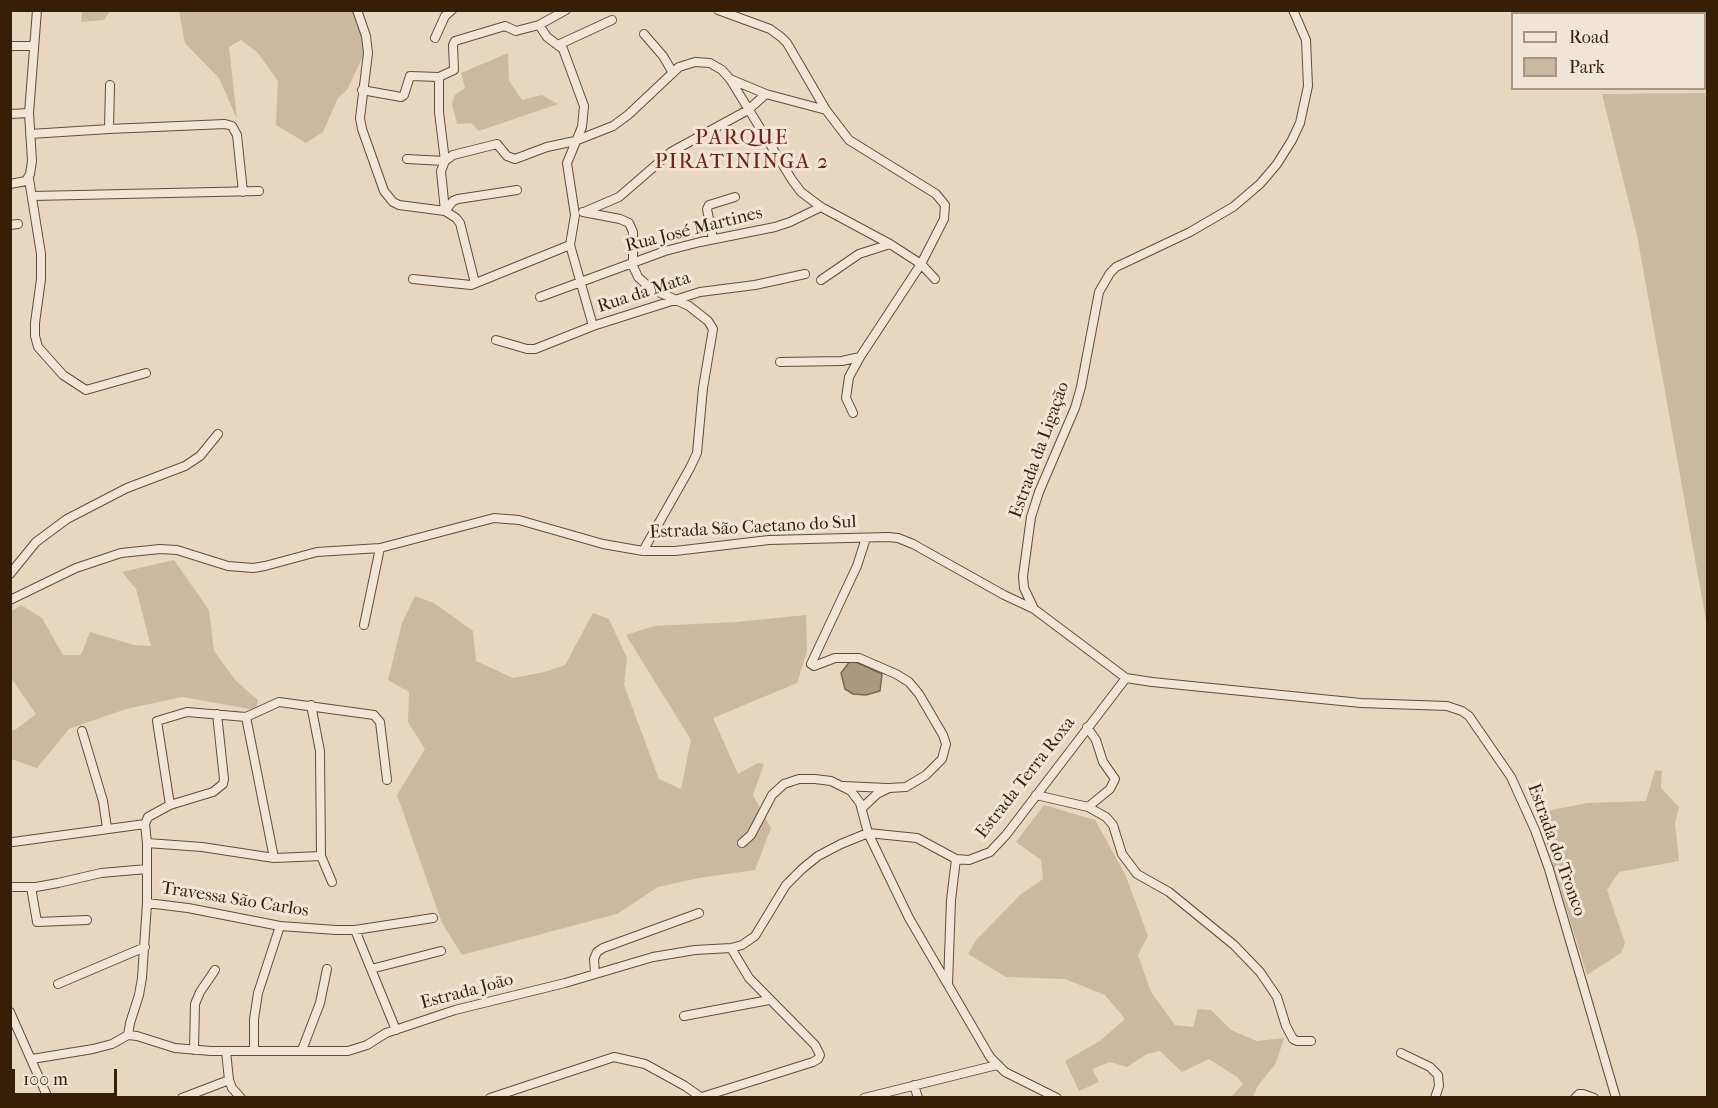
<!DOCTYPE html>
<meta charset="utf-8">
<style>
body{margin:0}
#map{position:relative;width:1718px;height:1108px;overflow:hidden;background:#e8d7c0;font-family:"IM FELL French Canon",serif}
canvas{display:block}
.frame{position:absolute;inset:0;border:12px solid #371e06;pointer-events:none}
.legend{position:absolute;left:1511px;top:12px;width:195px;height:78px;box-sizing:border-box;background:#f0e5d6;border:2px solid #a69583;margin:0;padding:8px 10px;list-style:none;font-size:18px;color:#371e06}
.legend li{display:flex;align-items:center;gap:12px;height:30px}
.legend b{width:30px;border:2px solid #a69583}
.scale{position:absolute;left:12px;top:1069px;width:105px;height:27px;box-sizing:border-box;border:3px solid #371e06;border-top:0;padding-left:8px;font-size:18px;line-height:21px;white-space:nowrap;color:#371e06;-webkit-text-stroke:4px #f0e5d6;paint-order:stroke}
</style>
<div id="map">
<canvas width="1718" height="1108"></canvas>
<div class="frame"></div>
<ul class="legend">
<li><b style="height:8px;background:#f0e5d6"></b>Road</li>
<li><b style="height:16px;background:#cab8a0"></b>Park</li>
</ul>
<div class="scale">100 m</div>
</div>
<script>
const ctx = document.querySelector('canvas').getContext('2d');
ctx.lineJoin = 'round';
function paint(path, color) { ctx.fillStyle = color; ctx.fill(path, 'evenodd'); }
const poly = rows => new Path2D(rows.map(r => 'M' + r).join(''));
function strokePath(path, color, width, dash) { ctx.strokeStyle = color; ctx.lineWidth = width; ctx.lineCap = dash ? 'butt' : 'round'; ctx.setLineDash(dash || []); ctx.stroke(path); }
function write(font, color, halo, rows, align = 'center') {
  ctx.font = font + ' "IM FELL French Canon",serif'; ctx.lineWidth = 6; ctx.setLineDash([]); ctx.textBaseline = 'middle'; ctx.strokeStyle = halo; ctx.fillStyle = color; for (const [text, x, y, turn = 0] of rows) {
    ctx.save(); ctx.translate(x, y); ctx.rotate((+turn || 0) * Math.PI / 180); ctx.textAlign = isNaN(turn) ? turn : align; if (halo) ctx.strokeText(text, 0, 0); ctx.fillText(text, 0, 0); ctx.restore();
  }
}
const green = poly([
 [82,11,82,10,110,11,104,20,81,22],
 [179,11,354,11,357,15,365,52,347,90,338,98,323,132,306,143,276,125,278,81,258,53,241,40,229,47,237,119,219,78,185,43],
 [508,53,509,81,522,100,542,95,558,104,479,131,471,123,457,124,452,104,455,95,465,88,461,73],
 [1707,93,1708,93,1707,626,1637,235,1602,94],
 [174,560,209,610,214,651,236,681,258,700,256,710,182,697,126,709,69,729,37,768,11,759,11,731,15,730,36,714,11,678,11,612,21,605,42,618,63,655,81,655,90,632,134,645,151,646,136,589,122,572],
 [415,596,434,603,473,631,476,661,513,678,544,672,565,665,593,613,609,619,627,658,624,685,659,779,681,789,691,740,626,635,654,626,736,622,806,615,807,651,797,683,713,718,738,774,758,763,764,764,753,795,771,828,755,870,699,878,658,887,617,914,462,955,442,923,397,795,425,749,408,722,409,692,388,680,402,623],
 [1655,770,1662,771,1661,788,1679,807,1675,823,1679,861,1619,872,1607,890,1625,943,1621,953,1587,975,1537,813,1587,803,1646,801],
 [1044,805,1095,820,1125,874,1148,936,1138,955,1151,992,1175,1025,1193,1027,1198,1009,1211,1010,1231,1030,1257,1041,1284,1038,1276,1063,1257,1087,1253,1097,1231,1097,1243,1084,1237,1077,1209,1059,1182,1072,1160,1051,1147,1054,1127,1067,1110,1062,1092,1069,1099,1082,1079,1091,1065,1061,1100,1041,1125,1019,1105,995,1065,979,1006,977,968,954,977,939,1020,895,1043,879,1041,860,1016,842]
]);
const water = poly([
 [851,660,882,674,880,691,866,695,853,694,845,689,841,673,851,660]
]);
const street = poly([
 [357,10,366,36,368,53,360,118,362,129,384,191,393,202,399,205,445,211,456,218,460,223,475,283],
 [718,10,770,29,781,37,787,43,826,110,849,140,936,194,945,205,944,219,921,264,860,357],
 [1614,14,1614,10],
 [539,25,547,37,563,49,584,106,582,127,567,163,575,215,570,245,593,326],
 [644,34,663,56,673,73],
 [435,38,445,16,452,10],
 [560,44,612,20],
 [10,46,33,46],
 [730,79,766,94,826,110],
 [362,90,401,97,404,95,410,76,439,77,454,70,453,45,455,41,505,26,516,31,539,25,566,10],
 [10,114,29,113],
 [109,129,225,124,232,126,237,135,243,192],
 [30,134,109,129,110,85],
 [407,159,445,161,439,112,439,77],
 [29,179,41,254,41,279,35,323,35,336,38,347,63,375,86,390,146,373],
 [10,184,26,181,30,174,32,161,29,113,37,10],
 [33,196,259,191],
 [445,211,441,171,445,161,453,155,497,144,507,156,515,159,547,147,575,141,613,126,628,115,679,67,695,62,710,63,722,70,730,79,792,180,801,192,821,207,890,244,921,264,935,279],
 [445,211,453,201,458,199,517,190],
 [583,212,620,219,629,223,633,232,633,266,638,277,650,288,689,306,708,321,713,329,703,388,697,453,690,468,643,551],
 [584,212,619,197,671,152,748,110,766,94],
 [10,225,18,224],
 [713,239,707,209,709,205,735,197],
 [413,279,471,285,570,245],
 [821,280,859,254,890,244],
 [540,297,665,251,700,242,775,227,790,222,821,207],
 [496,340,527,349,535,349,593,326,700,292,755,285,805,274],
 [780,362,842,361,860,357,849,377,846,398,853,413],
 [10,574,36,542,67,519,127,488,185,466,200,456,218,434],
 [10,600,76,568,121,553,160,549,177,550,228,566,253,568,265,566,317,552,380,548,494,518,519,520,603,544,643,551,675,551,769,540,888,537,898,538,913,544,1004,595,1034,609,1126,678],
 [1034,609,1024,588,1023,576,1031,517,1039,492,1075,408,1081,387,1099,292,1110,273,1116,267,1190,232,1233,207,1260,184,1277,164,1292,140,1300,123,1308,86,1306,40,1293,10],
 [364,625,380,548],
 [1126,678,1152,682,1361,703,1447,706,1462,711,1469,716,1511,777,1535,830,1549,869,1616,1098],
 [311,705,320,751,321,856],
 [246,717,274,858],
 [1087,727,1096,740,1103,762,1115,779,1110,789,1088,807],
 [82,731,103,801,107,828],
 [843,786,887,788],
 [1036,795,1088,807,1106,817,1113,825,1122,854,1137,874,1169,892,1234,945,1260,972,1277,997,1286,1026,1293,1039,1297,1041,1311,1041],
 [170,805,157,721,187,712,246,717,279,702,374,715,380,722,387,780],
 [862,808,877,794,889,788,906,787,926,775,942,759,946,744,943,735,919,694,909,682,896,674,859,658,835,658,814,666,811,664,857,566,866,538],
 [13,842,145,824],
 [147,843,145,824,148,817,170,805,213,792,223,784,224,779,217,714],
 [742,843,751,835,772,795,784,784,799,779,815,779,831,781,851,791,860,803,868,833,909,918,990,1057,1005,1072,1057,1098],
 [10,887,36,887,58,883,101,873,147,869],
 [31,887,37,922,87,920],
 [147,903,188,908,280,926,336,930,355,930,433,918],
 [355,930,396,1030],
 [371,969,441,951],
 [595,974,594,959,597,952,603,948,699,913],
 [58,984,145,947],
 [948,984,951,900,956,859],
 [10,1012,48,1098],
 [684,1016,769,1000],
 [128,1035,130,1023,139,995,142,978,147,903,147,843,202,847,274,858,321,856,332,882],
 [194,1050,195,1004,200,992,215,970],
 [254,1050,254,1019,258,993,280,926],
 [302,1050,320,1003,327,969],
 [226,1051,229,1080,232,1088,241,1098],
 [1401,1053,1430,1067,1438,1075,1439,1086,1435,1098],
 [32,1059,93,1049,112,1044,128,1035,137,1036,175,1048,211,1051,348,1051,367,1045,386,1033,455,1010,565,983,653,957,695,950,731,948,742,945,755,936,786,885,802,869,818,856,841,844,868,833,917,838,956,859,969,860,990,852,1006,835,1126,678],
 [914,1085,918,1098],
 [702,1097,813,1062,818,1059,820,1055,815,1045,749,978,731,948],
 [182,1098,229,1080],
 [490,1098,614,1057,645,1064,685,1086,702,1098],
 [864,1098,997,1065],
 [1575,1098,1579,1094,1583,1094,1594,1098]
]);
const streetNames = [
 ["Rua José Martines",694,230,-14],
 ["Rua da Mata",644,293,-18],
 ["Estrada da Ligação",1040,450,-70],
 ["Estrada São Caetano do Sul",753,528,-3],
 ["Estrada Terra Roxa",1026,778,-52],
 ["Estrada do Tronco",1556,850,70],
 ["Travessa São Carlos",235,900,9],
 ["Estrada João",467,992,-15]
];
const quarterNames = [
 ["PARQUE",742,139],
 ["PIRATININGA 2",742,163]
];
paint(green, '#cab8a0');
paint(water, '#ac9881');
strokePath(water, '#7d6750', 1.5);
strokePath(street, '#634c34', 10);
strokePath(street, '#f0e5d6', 8);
write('18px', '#371e06', '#f0e5d6', streetNames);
ctx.letterSpacing = '1.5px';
write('21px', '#7a1f14', '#f0e5d6', quarterNames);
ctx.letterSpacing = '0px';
</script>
